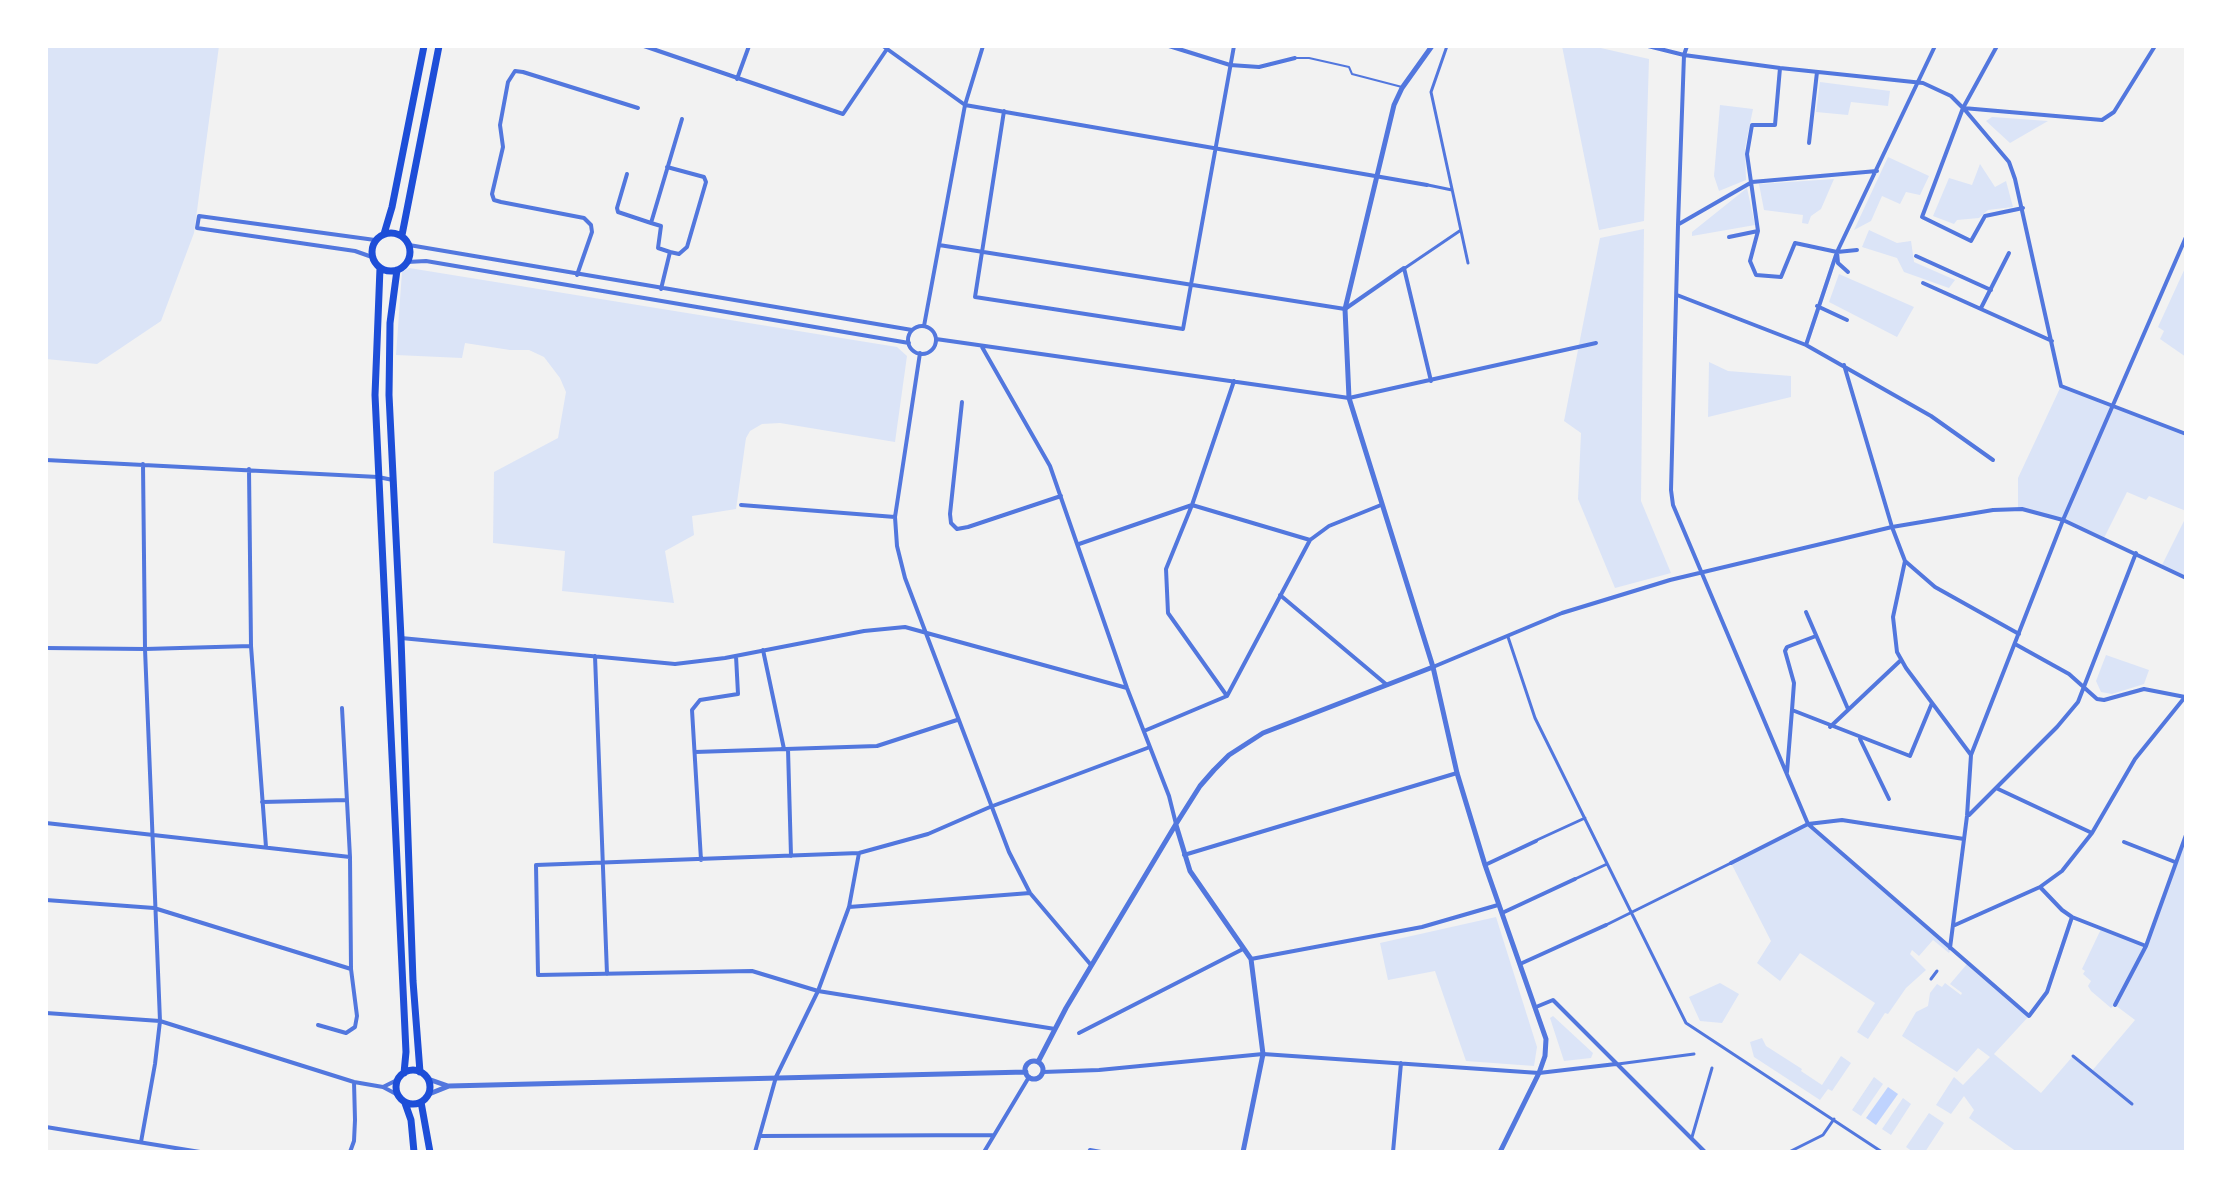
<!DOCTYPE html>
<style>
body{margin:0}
#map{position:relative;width:2232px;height:1198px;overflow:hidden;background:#f2f2f2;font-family:Roboto,sans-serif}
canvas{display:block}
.frame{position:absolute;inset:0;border:48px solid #fff;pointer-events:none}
</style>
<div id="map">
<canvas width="2232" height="1198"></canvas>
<div class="frame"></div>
</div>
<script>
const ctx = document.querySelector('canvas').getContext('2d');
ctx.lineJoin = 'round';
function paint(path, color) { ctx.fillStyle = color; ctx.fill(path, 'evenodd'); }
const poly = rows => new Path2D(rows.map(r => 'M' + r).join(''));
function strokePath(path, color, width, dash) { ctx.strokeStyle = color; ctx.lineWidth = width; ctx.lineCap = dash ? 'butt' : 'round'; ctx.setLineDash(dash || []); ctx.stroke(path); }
const green = poly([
 [46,46,219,46,194,233,161,321,97,364,46,359],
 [1562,46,1592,46,1649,59,1644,221,1599,230],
 [1820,82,1890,91,1888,106,1851,102,1848,115,1816,112],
 [1720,105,1753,109,1745,148,1746,180,1719,191,1714,176],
 [1992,117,2048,121,2010,143,1986,121],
 [1888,157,1929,176,1920,195,1906,192,1900,204,1882,196,1871,221,1854,230],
 [1980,164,1995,187,2006,181,2013,207,1988,210,1979,218,1957,220,1954,224,1933,216,1949,178,1972,185],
 [1834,179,1821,209,1811,216,1808,224,1802,223,1803,215,1764,210,1759,184],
 [1747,188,1755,225,1692,236,1692,232],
 [1644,229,1641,501,1671,573,1615,588,1578,499,1581,433,1564,421,1600,238],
 [1869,230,1897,243,1911,241,1914,262,1955,280,1949,288,1904,272,1897,258,1862,247],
 [2186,266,2186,357,2160,339,2164,331,2158,327],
 [409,268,897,347,907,356,895,442,780,423,762,424,750,431,746,438,736,509,692,516,694,535,665,551,674,603,562,591,565,551,493,543,494,472,558,438,566,392,560,378,544,357,529,350,510,350,465,343,462,358,396,355,402,272],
 [1839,274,1914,307,1897,337,1829,302],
 [1709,362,1728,371,1791,376,1791,397,1708,417],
 [2061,386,2186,434,2186,511,2149,496,2146,500,2127,492,2104,538,2063,520,2018,509,2018,478],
 [2186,517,2186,578,2162,565],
 [2106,655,2149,670,2144,684,2112,694,2101,692,2096,681],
 [1808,824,1951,949,1949,953,1933,940,1919,956,1912,950,1910,954,1926,970,1906,988,1888,1014,1885,1013,1868,1039,1857,1032,1875,1003,1800,953,1780,981,1757,963,1771,941,1731,863],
 [2186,835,2186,1152,2017,1152,1969,1118,1974,1110,1964,1096,1951,1114,1936,1105,1954,1077,1963,1085,1990,1057,1978,1048,1957,1072,1902,1036,1916,1012,1928,1006,1930,993,1937,984,1942,987,1945,983,1961,995,1962,993,1950,984,1967,964,2029,1016,1994,1054,2041,1093,2073,1056,2091,1072,2135,1020,2115,1005,2111,1008,2091,991,2088,986,2091,981,2083,974,2085,971,2082,969,2101,929,2145,946],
 [1496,917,1537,1047,1534,1066,1466,1061,1435,971,1388,980,1380,943],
 [1720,983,1739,994,1722,1023,1700,1021,1689,997],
 [1553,1016,1593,1053,1591,1058,1564,1061,1550,1018],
 [1762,1038,1766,1046,1802,1069,1801,1071,1822,1085,1841,1056,1851,1063,1832,1091,1828,1089,1820,1100,1754,1057,1750,1042],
 [1874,1077,1883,1084,1861,1116,1852,1110],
 [1903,1098,1911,1104,1891,1135,1882,1129],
 [1929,1113,1944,1123,1925,1152,1913,1152,1906,1147]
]);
const water = poly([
 [1888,1087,1898,1094,1876,1125,1866,1118]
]);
const service = poly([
 [1296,58,1309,58,1349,67,1352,74,1402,87]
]);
const pedestrian = poly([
 [1447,46,1431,92,1468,263],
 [1428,185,1452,190],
 [1405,268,1461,230],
 [1508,637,1535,718,1686,1023,1882,1152],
 [1537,840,1585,818],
 [1575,879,1607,864],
 [1606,925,1731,863],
 [1931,979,1937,971],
 [2073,1056,2132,1104],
 [1618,1064,1694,1054],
 [1692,1137,1712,1068],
 [1789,1152,1823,1135,1834,1119]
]);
const minor = poly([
 [644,46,843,114,887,49],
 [883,46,965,105,1427,185],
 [1169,46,1230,65,1259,67,1295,58],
 [1648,46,1684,55,1780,68,1923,83,1951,96,1963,108,2102,120,2114,112,2155,46],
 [1687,46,1684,55,1678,225,1671,490,1673,505,1808,824,2029,1016,2047,992,2072,917],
 [1997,46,1963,108,1922,217,1971,241,1985,216,2023,208],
 [737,79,749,46],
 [1965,110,2009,162,2015,179,2061,386,2186,434],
 [1004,111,975,297,1183,329,1234,46],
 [1809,143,1817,72],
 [667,167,704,177,706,182,687,247,679,254,670,252],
 [627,174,617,208,618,212,651,223],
 [1679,224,1752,182,1877,171],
 [1758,231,1750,261,1756,275,1781,277,1795,243,1837,252,1838,263,1848,272],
 [1729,237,1758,231,1747,154,1752,125,1775,125,1780,68],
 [409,245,912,330],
 [939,245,1345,309,1404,268,1431,381],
 [1837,252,1857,250],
 [1916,256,1991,290],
 [372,257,355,251,197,228,199,216,375,240],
 [407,262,426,261,909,343],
 [577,275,592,232,591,225,584,218,501,202,494,200,492,194,503,147,500,125,508,82,515,71,523,72,638,108],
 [1923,283,2052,341],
 [661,289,670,252,658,248,661,226,651,223,682,119],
 [1677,295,1806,345,1931,416,1993,460],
 [1817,306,1847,320],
 [1981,308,2009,253],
 [924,326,965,105,983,46],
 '908 340a14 14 0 1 1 28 0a14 14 0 1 1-28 0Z',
 [936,339,1349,398,1596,343],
 [1806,345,1837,252,1935,46],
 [982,347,1050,466,1127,688,1169,796,1176,824],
 [920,353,895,517,897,546,905,578,1009,852,1030,893,1091,965],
 [1844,365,1892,527,1905,561,1935,587,2019,634],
 [962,402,950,514,951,523,957,529,968,527,1061,496],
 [46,460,378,477,393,480],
 [249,469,251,646,266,847],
 [741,505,895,517],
 [1079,544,1192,505,1310,540],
 [1905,561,1893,617,1897,652,1906,668,1971,755],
 [1280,595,1387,685],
 [1806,612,1848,709],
 [401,638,675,664,725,658,864,631,905,627,1127,688],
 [46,648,145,649,251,646],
 [763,650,784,749],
 [595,656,607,974],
 [1433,667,1562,613,1670,580,1892,527,1993,510,2022,509,2063,520,2186,578],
 [1227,696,1168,613,1166,569,1192,505,1234,381],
 [1792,710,1794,683,1785,651,1787,647,1816,636],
 [1830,727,1901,660],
 [1144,731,1227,696,1310,540,1329,526,1381,505],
 [1860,739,1889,799],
 [788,749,791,856],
 [695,752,877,746,957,720],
 [1787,772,1792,710,1910,756,1932,703],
 [1996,788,2092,833],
 [262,802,347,800],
 [1969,815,2057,727,2078,702,2136,553],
 [46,823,350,857],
 [2124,842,2175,862],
 [1184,855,1457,773],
 [701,860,692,710,700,700,738,694,736,656],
 [1731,863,1808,824,1842,820,1964,839],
 [1485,865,1536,841],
 [2040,887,2062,910,2072,917,2146,946],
 [46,900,154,908,351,969],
 [849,907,1030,893],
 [1502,913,1575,879],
 [1955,925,2040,887,2062,871,2092,833,2135,759,2185,697,2144,689,2104,700,2097,699,2069,674,2015,644],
 [1950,948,1967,816,1971,755,2063,520,2186,237],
 [1251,959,1422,927,1498,905],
 [1520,964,1606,925],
 [2115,1005,2146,946,2186,835],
 [1536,1007,1553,1000,1705,1152],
 [46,1013,160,1021,354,1082,383,1087,398,1095],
 [318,1025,346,1033,355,1027,357,1016,351,969,350,857,342,708],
 [1055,1029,818,991,752,971,538,975,536,865,859,853,928,834,990,807,1150,747],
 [1079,1033,1243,949],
 [1043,1072,1099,1070,1263,1054,1539,1073,1616,1064],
 [383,1087,397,1080],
 [46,1127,200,1152],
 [760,1136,994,1135],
 [141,1142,155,1064,160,1021,145,649,143,464],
 [350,1152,354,1141,355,1120,354,1082],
 [755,1152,776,1077,818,991,849,907,859,853],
 [984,1152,1029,1077],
 [1089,1152,1090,1150,1101,1152],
 [1393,1152,1401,1063]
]);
const tertiary = poly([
 [1432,46,1402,88,1394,105,1345,309,1349,398,1433,667,1457,773,1485,865,1546,1039,1545,1056,1539,1073,1500,1152],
 [1176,825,1190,871,1251,959,1263,1054,1243,1152],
 '1025 1070a9 9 0 1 1 18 0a9 9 0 1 1-18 0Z',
 [1038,1062,1066,1008,1176,824,1200,786,1214,770,1229,755,1263,733,1433,667],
 [428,1079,448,1086],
 [429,1094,449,1086,1026,1072]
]);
const primary = poly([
 '372 252a19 19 0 1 1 38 0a19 19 0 1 1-38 0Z',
 [384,234,392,207,424,46],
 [402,235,439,46],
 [380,268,375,395,406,1052,404,1073],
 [397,270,390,323,389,395,401,638,413,981,420,1072],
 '396 1087a17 17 0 1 1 34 0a17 17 0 1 1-34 0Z',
 [421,1102,430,1152],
 [405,1103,411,1120,414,1152]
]);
paint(green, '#dbe4f7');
paint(water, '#bfd3fe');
strokePath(service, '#5277de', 2);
strokePath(pedestrian, '#5277de', 3);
strokePath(minor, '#5277de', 4);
strokePath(tertiary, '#5277de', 5);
strokePath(primary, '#1d4ed8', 7);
</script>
